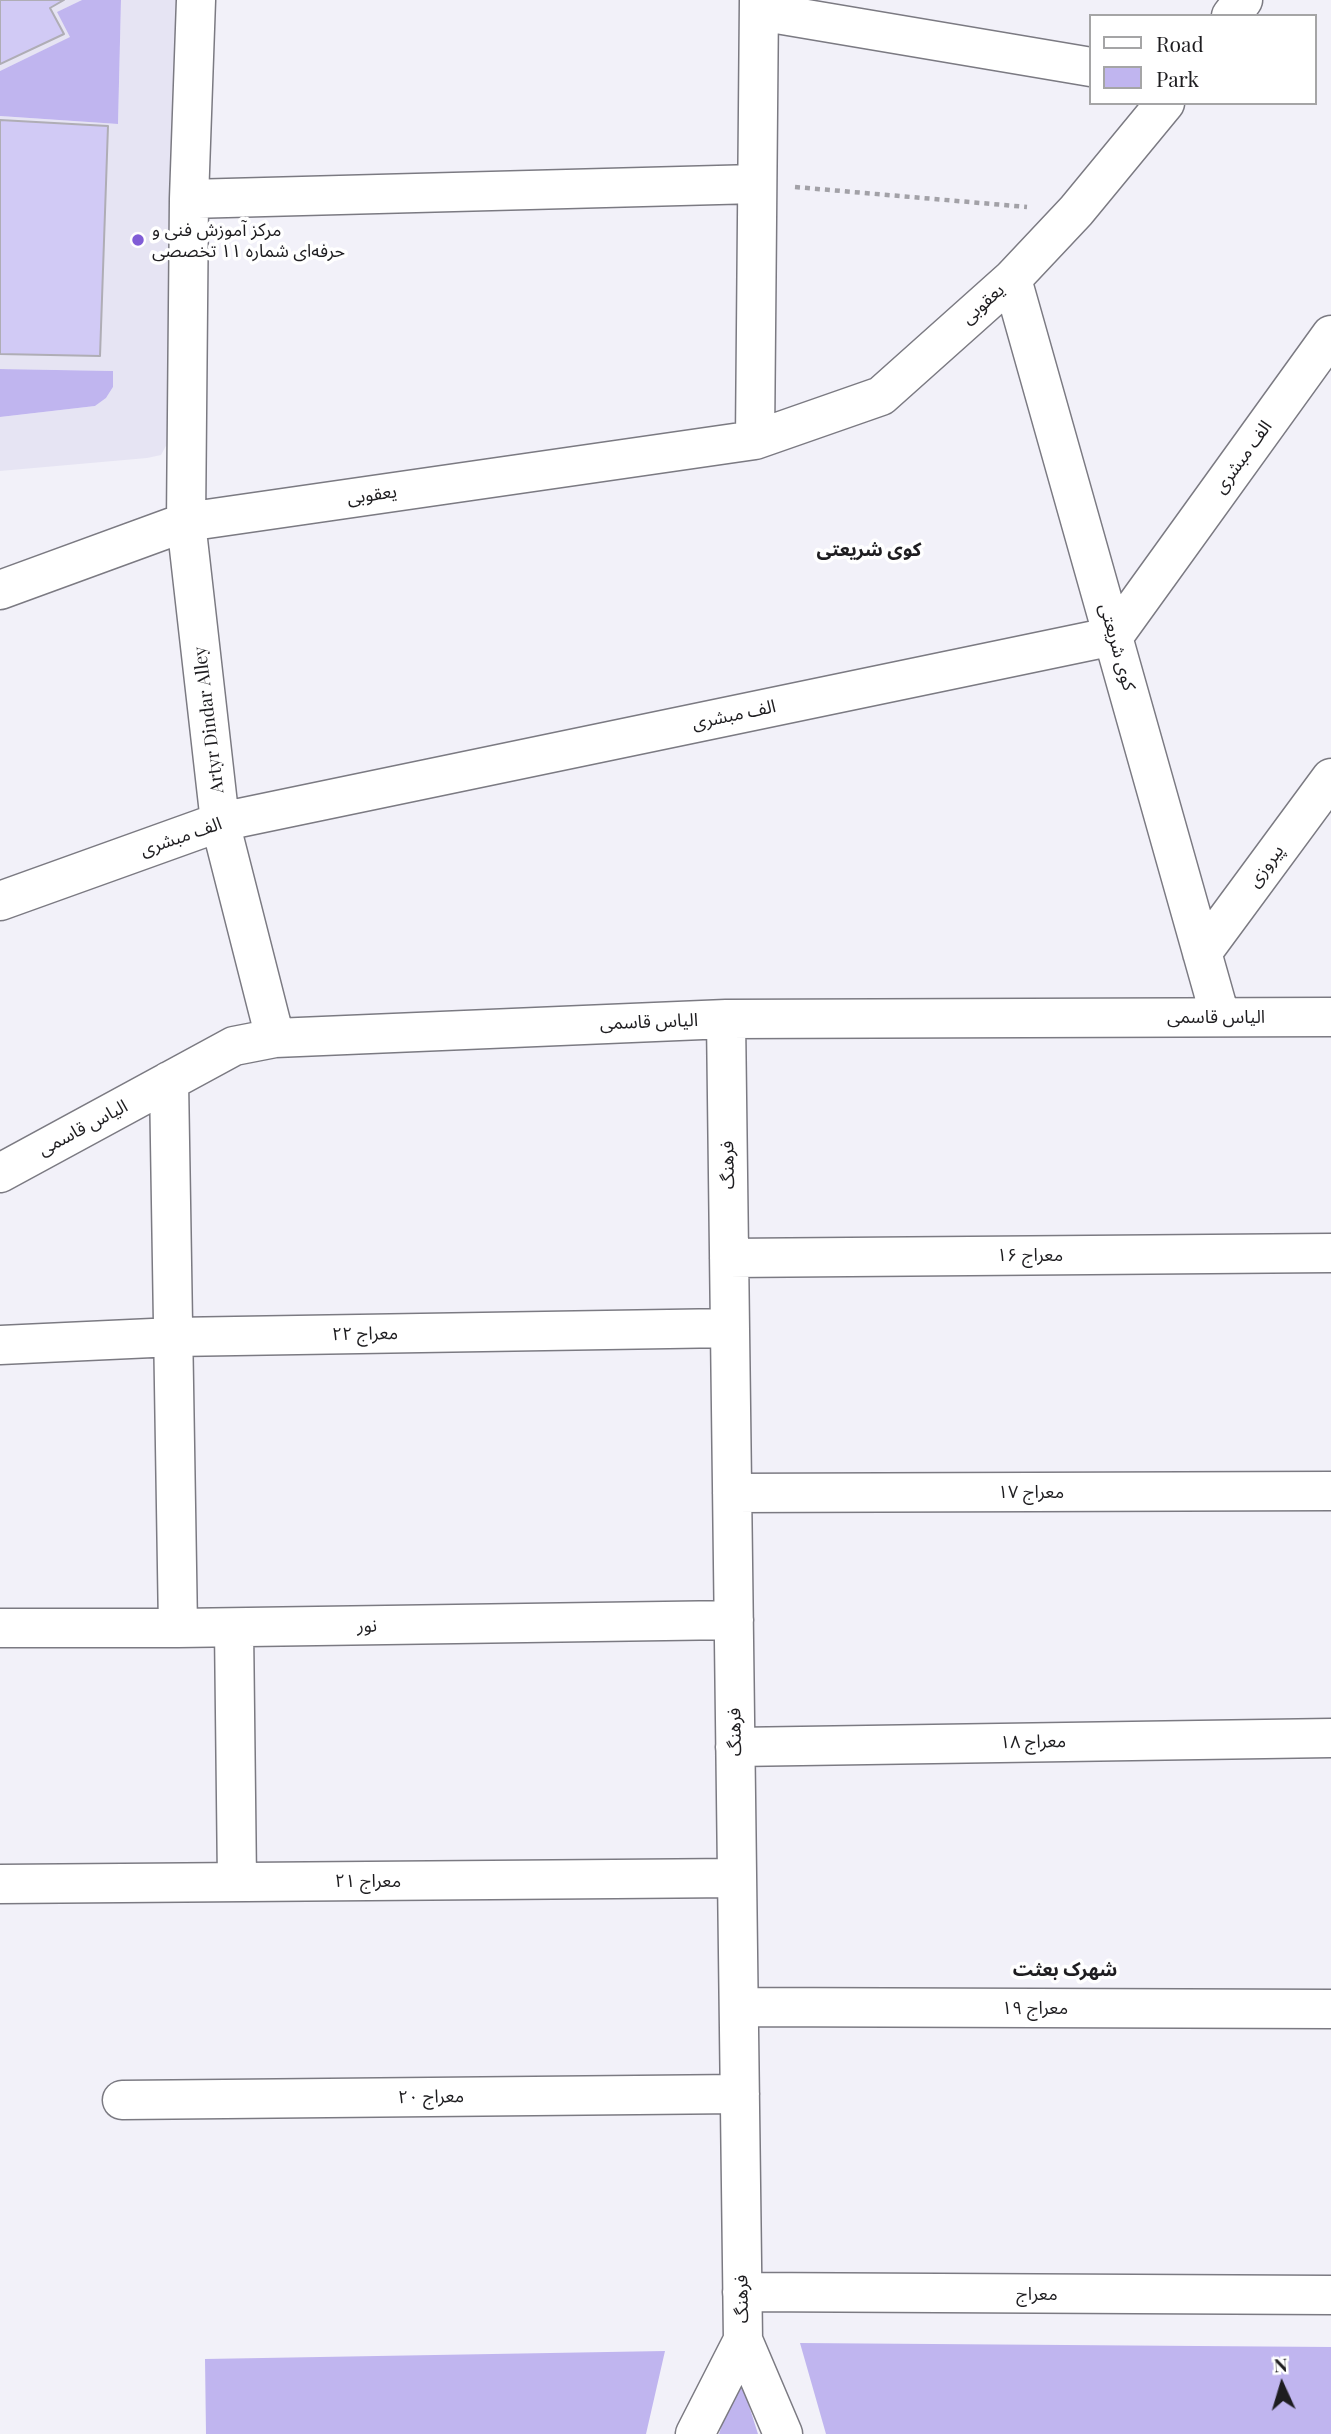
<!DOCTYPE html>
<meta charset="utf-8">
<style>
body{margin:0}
#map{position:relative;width:1331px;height:2434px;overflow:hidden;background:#f2f1f9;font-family:"Playfair Display",serif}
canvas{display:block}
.legend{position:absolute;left:1089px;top:14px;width:228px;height:91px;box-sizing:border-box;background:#fff;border:2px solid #a5a5a6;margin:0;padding:9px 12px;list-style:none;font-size:21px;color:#1e1d20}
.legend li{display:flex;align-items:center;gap:14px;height:35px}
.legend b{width:35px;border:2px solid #a5a5a6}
.north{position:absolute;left:1247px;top:2350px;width:70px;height:70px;-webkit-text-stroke:5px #fff;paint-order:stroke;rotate:356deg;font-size:19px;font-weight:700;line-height:28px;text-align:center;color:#1e1d20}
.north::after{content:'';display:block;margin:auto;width:24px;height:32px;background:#1e1d20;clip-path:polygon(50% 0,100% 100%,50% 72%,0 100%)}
</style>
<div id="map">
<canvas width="1331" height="2434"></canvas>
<ul class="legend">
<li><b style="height:9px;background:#fff"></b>Road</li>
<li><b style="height:19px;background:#c0b5ef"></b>Park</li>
</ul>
<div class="north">N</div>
</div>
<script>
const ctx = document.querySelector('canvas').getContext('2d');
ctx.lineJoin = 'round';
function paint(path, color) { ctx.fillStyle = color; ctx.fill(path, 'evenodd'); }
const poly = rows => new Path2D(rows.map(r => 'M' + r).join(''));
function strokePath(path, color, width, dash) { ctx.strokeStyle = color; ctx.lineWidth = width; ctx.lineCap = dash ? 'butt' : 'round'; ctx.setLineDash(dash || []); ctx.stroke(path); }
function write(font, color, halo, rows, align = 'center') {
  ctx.font = font + ' "Playfair Display","Noto Sans Arabic",serif'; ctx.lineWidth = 7; ctx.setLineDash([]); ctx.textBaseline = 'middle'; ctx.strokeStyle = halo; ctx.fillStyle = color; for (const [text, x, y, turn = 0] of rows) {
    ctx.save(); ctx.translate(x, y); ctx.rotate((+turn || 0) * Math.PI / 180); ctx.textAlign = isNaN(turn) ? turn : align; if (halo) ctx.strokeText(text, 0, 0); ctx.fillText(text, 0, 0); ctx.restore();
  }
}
const built = poly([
 [64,0,82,0,58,12,71,37,0,71,0,64,50,8],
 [121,0,178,0,167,444,161,455,147,458,0,471,0,417,95,406,106,398,113,387,113,371,0,369,0,354,100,356,108,127,0,120,0,116,118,124]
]);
const green = poly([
 [82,0,121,0,118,124,0,116,0,71,70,37,57,12],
 [0,369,113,371,113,387,106,398,95,406,0,417],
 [800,2343,1331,2347,1331,2434,826,2434],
 [665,2351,646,2434,206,2434,205,2359],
 [739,2374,758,2434,719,2434]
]);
const building = poly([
 [0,0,64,0,50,8,64,34,0,64,0,0],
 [0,120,108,126,100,356,0,354,0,120]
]);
const path = poly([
 [795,187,1027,207]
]);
const minor = poly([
 [196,0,189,199,186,522,220,822,275,1038],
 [759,11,1091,67],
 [1231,16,1243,0],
 [189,199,756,184],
 [1012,279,1220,1016],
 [755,440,759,0],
 [0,590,186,522,755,440,881,396,1012,279,1076,211,1165,103],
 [0,901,220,822,1114,636,1331,335],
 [1202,953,1331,778],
 [169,1081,178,1628],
 [0,1173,234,1046,275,1038,726,1019,1331,1017],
 [729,1258,1331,1253],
 [0,1345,174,1337,730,1328],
 [732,1493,1331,1491],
 [0,1628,178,1628,734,1620],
 [234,1628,237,1882],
 [735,1747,1331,1738],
 [0,1884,737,1878],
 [739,2007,1331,2009],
 [122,2100,740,2094],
 [742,2292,1331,2295],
 [743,2340,783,2434],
 [695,2434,743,2340,726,1019]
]);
const markers = [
 [138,240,7,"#805cd6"]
];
const poiNames = [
 ["مرکز آموزش فنی و",152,230],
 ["حرفه‌ای شماره ۱۱ تخصصی",152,251]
];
const streetNames = [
 ["یعقوبی",983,304,-42],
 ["الف مبشری",1243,457,-54],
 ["یعقوبی",372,495,-8],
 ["کوی شریعتی",1117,647,74],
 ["الف مبشری",734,715,-12],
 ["Artyr Dindar Alley",209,720,-97],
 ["الف مبشری",181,837,-19],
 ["پیروزی",1266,866,-54],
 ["الیاس قاسمی",1216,1017],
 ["الیاس قاسمی",649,1022,-2],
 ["الیاس قاسمی",83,1128,-28],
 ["فرهنگ",728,1165,-91],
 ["معراج ۱۶",1030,1255],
 ["معراج ۲۲",365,1334,-1],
 ["معراج ۱۷",1031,1492],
 ["نور",367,1626,-1],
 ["فرهنگ",735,1732,-91],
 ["معراج ۱۸",1033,1742,-1],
 ["معراج ۲۱",368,1881],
 ["معراج ۱۹",1035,2008],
 ["معراج ۲۰",431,2097,-1],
 ["معراج",1037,2294],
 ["فرهنگ",742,2299,-91]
];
const neighbourhoodNames = [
 ["کوی شریعتی",869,550],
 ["شهرک بعثت",1065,1970]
];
paint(built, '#e6e4f3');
paint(green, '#c0b5ef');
paint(building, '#d1caf5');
strokePath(building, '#afadb5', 2);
strokePath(minor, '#7b7a82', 41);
strokePath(path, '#a2a1a7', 4.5, [5, 5]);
strokePath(minor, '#fff', 38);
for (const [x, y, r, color] of markers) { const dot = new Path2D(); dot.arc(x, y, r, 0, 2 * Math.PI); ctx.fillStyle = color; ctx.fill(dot); strokePath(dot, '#fff', 2.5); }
write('18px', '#1e1d20', '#fff', poiNames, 'left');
write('18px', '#1e1d20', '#fff', streetNames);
write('bold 19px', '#1e1d20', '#fff', neighbourhoodNames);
</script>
